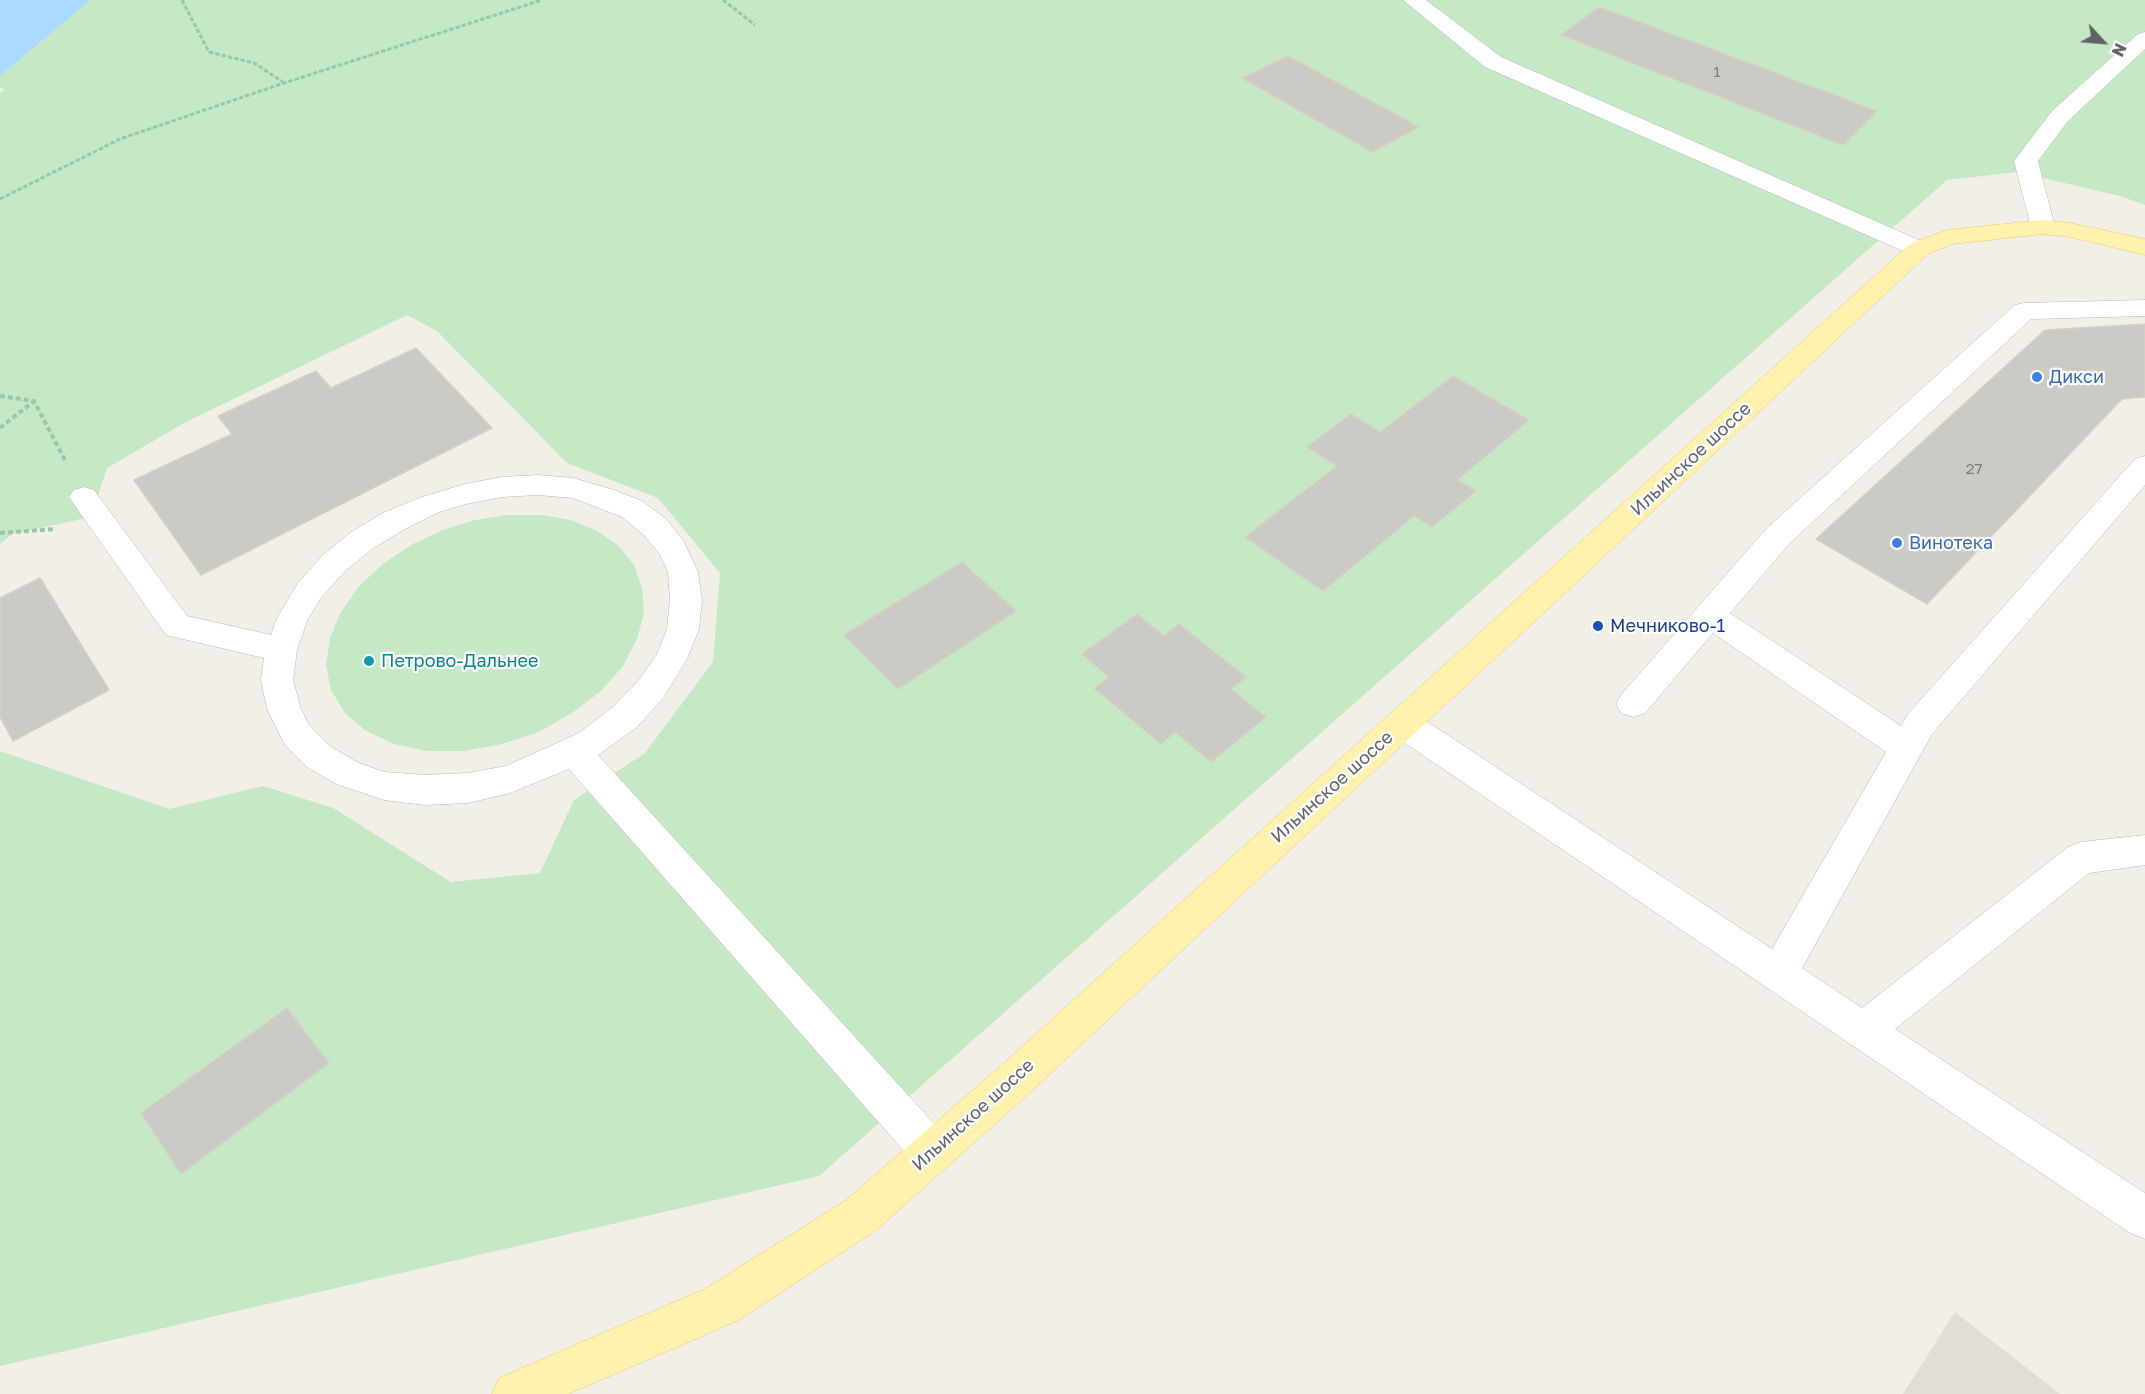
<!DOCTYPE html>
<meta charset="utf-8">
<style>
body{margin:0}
#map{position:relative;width:2145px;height:1394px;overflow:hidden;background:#f1efe8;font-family:"Golos Text",sans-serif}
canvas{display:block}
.north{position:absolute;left:2073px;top:12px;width:60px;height:60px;-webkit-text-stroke:4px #fff;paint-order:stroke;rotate:116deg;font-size:16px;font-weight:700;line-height:24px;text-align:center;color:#5f6368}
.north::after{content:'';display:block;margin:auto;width:21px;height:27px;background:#5f6368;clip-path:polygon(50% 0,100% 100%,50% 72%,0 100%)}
</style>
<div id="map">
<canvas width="2145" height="1394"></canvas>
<div class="north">N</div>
</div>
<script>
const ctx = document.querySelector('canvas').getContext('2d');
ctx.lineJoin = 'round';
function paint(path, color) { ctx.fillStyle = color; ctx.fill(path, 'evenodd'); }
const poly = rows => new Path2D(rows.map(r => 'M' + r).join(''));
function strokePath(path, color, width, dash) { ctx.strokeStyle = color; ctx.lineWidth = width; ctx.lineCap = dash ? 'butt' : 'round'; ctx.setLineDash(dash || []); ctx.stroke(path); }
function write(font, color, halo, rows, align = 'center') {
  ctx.font = font + ' "Golos Text",sans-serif'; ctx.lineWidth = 4.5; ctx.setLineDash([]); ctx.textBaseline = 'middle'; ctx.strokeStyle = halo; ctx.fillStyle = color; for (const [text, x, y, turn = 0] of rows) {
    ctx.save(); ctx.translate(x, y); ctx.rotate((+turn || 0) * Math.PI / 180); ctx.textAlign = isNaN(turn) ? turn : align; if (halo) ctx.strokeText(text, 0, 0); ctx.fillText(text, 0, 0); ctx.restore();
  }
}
const education = poly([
 [1955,1312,2060,1394,1903,1394]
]);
const green = poly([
 [91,0,2145,0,2145,205,2120,196,2017,172,1947,180,819,1176,0,1366,0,751,169,809,263,786,333,808,451,882,540,873,574,800,645,753,713,662,720,573,658,498,567,463,437,331,407,315,186,422,107,468,91,517,12,534,0,544,0,93,5,89,0,88,0,76],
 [509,515,541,515,571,520,597,531,619,546,634,565,642,587,644,613,637,639,623,666,601,691,572,713,539,732,502,744,464,751,427,751,394,744,366,731,345,713,331,690,326,665,330,638,341,612,359,586,383,564,411,545,443,530,475,520]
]);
const water = poly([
 [0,0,91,0,0,76]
]);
const building = poly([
 [1599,7,1877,111,1843,145,1561,35,1599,7],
 [1288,56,1419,127,1372,152,1242,78,1288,56],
 [2145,324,2145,397,2122,399,1927,604,1816,539,2045,330,2145,324],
 [416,348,492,428,201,575,134,480,232,434,218,416,316,371,331,388,416,348],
 [1453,376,1529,420,1457,480,1476,491,1432,527,1414,516,1323,591,1245,537,1337,466,1307,447,1351,414,1380,432,1453,376],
 [962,562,1016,611,898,689,844,635,962,562],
 [40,578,109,690,13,741,0,717,0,598,40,578],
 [1137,614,1164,636,1179,624,1246,677,1231,689,1266,717,1211,762,1175,732,1161,744,1094,688,1109,677,1082,654,1137,614],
 [287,1008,329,1063,181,1174,141,1113,287,1008]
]);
const pathFar1 = poly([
 [182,0,209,52,254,63,283,82],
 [723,0,755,25],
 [0,199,120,139,284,83,542,0]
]);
const path = poly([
 [0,396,34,401,66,462],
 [0,428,34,401],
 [0,533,56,529]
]);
const minor = poly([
 [1403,0,1426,0,1501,57,1928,244,1931,249,1928,254,1919,257,1910,254,1485,67,1403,0],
 [2145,32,2145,49,2068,121,2038,161,2055,227,2052,232,2043,234,2034,232,2031,227,2014,161,2052,111,2138,34,2145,32],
 [2145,300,2145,316,2031,319,1789,544,1730,613,1901,726,1908,714,2135,459,2145,456,2145,485,1932,734,1802,968,1862,1008,2068,847,2081,842,2145,835,2145,865,2089,873,1895,1029,2145,1193,2145,1239,2130,1233,1390,733,1385,723,1390,713,1402,709,1414,713,1772,949,1886,752,1713,633,1645,713,1633,717,1621,713,1616,704,1621,695,1767,528,2015,305,2024,303,2145,300],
 [538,475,573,478,614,490,642,501,666,519,683,540,698,572,702,600,699,629,687,659,663,698,637,727,598,755,947,1138,953,1152,947,1166,932,1172,917,1166,569,769,510,793,468,803,425,805,384,800,336,784,307,767,285,745,267,709,261,680,264,658,166,635,69,497,74,490,84,487,94,490,187,616,271,635,276,620,298,583,322,556,350,533,383,513,419,498,465,484,502,477,538,475],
 [538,495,573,498,622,517,644,535,659,553,668,572,670,600,667,629,657,654,639,680,613,707,579,733,506,766,468,773,425,775,384,772,359,763,331,747,309,725,301,709,293,680,297,650,307,621,320,599,344,572,372,549,405,529,439,512,466,504,502,497,538,495]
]);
const major = poly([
 [2043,220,2070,223,2145,239,2145,255,2070,237,2043,234,1952,244,1928,254,1023,1099,875,1231,737,1321,568,1394,492,1394,499,1378,705,1289,845,1201,995,1071,1910,244,1947,230,2043,220]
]);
const markers = [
 [2037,377,6,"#3f7fe0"],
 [1897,543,6,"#3f7fe0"],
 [1598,626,6,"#1a4fb4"],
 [369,661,6,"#0f9aa8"]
];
const farNumbernames = [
 ["1",1717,73]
];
const numberNames = [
 ["27",1974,469]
];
const shopNames = [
 ["Дикси",2049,377],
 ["Винотека",1909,543]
];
const streetNames = [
 ["Ильинское шоссе",1691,459,-43],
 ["Ильинское шоссе",1332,787,-42],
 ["Ильинское шоссе",973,1115,-42]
];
const transitNames = [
 ["Мечниково-1",1610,626]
];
const cultureNames = [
 ["Петрово-Дальнее",381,661]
];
paint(education, '#e1ded6');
paint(green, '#c5e8c5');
paint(water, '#aadaff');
paint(building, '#cccac5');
strokePath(building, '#d6d1c6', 1.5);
strokePath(minor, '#b5b8bc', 1);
strokePath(major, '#f2c960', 1);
strokePath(pathFar1, '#9cc7a9', 3, [4.5, 2]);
strokePath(path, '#9cc7a9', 4, [5, 3]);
paint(minor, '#fff');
paint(major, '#fff2af');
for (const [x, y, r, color] of markers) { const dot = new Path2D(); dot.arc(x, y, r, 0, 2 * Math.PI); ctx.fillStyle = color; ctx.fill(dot); strokePath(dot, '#fff', 2); }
write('14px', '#7a7d7f', null, farNumbernames);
write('15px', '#7a7d7f', null, numberNames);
write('18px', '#366cbe', '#fff', shopNames, 'left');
write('18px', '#5f6368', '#fff', streetNames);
write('18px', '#164399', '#fff', transitNames, 'left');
write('18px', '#0d838f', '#fff', cultureNames, 'left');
</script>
